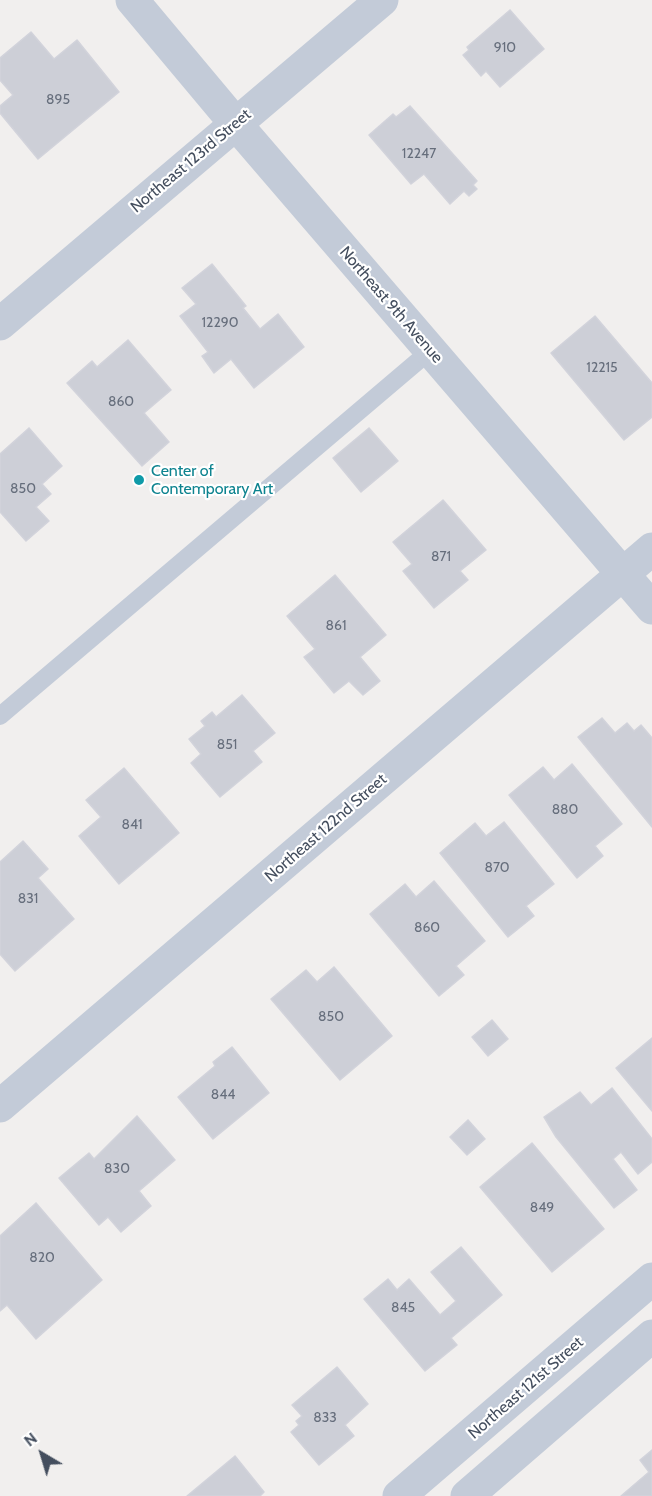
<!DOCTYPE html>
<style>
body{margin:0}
#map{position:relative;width:652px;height:1496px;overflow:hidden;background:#f1efee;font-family:Cabin,sans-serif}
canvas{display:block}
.north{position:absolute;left:12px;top:1424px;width:60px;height:60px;-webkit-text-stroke:4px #fff;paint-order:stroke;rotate:322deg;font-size:16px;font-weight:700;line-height:24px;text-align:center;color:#444e5e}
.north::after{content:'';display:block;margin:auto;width:21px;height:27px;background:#444e5e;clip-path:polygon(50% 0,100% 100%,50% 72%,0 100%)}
</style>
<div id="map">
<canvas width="652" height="1496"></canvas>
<div class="north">N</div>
</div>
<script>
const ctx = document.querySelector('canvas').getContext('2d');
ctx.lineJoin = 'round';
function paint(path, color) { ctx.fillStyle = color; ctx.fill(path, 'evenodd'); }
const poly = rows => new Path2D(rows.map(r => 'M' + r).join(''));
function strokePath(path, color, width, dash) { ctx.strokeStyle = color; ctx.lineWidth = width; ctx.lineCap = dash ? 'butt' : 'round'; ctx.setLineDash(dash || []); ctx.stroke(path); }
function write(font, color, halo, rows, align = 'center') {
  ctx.font = font + ' Cabin,sans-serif'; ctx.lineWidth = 4.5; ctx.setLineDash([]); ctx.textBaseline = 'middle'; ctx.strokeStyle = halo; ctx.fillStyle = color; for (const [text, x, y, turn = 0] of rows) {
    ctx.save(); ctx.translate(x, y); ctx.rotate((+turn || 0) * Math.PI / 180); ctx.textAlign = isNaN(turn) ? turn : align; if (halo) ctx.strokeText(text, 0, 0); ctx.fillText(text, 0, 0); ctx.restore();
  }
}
const building = poly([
 [510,10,544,49,500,87,486,71,481,76,463,55,469,50,467,47,510,10],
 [31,32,54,59,77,40,119,92,38,159,0,113,0,106,13,95,0,80,0,58,31,32],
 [410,106,477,181,473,185,477,189,469,196,464,191,450,204,424,174,411,184,369,135,393,114,396,117,410,106],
 [212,264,246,306,243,308,260,329,278,314,304,347,254,388,231,359,214,373,202,356,208,352,180,316,196,304,182,288,212,264],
 [595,316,652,383,652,417,624,440,551,353,595,316],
 [128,340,171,390,144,413,169,442,142,466,67,383,92,361,97,367,128,340],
 [29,428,62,466,42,484,51,494,36,507,49,521,26,541,0,512,0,454,29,428],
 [369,428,398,461,361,492,333,458,369,428],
 [443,500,486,550,460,571,468,580,434,608,403,571,412,564,393,542,443,500],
 [335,575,386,635,360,657,380,681,363,695,349,681,334,693,304,657,315,649,287,616,335,575],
 [242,695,275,733,253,751,262,762,220,797,191,763,201,754,189,739,205,726,201,721,212,712,216,717,242,695],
 [602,718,615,733,627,723,634,731,641,725,652,738,652,827,578,737,602,718],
 [572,764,622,824,595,846,603,856,577,878,509,795,543,767,554,780,572,764],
 [124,768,179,833,119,884,79,836,101,817,86,800,124,768],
 [504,822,554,884,526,906,534,916,508,937,440,853,475,823,486,836,504,822],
 [23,841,48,869,38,878,74,919,15,971,0,954,0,862,23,841],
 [434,881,485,941,456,966,464,975,439,996,370,914,405,884,416,897,434,881],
 [334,967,392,1036,340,1080,271,999,306,970,317,982,334,967],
 [492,1020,508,1039,488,1056,472,1037,492,1020],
 [652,1038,652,1111,616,1068,652,1038],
 [232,1047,269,1093,213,1139,178,1097,215,1066,213,1062,232,1047],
 [612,1088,652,1139,652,1162,638,1174,621,1152,613,1159,637,1190,614,1208,556,1137,544,1117,580,1092,591,1105,612,1088],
 [137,1116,175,1160,139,1191,151,1206,121,1232,108,1217,99,1225,59,1178,89,1153,94,1159,137,1116],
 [468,1120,485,1139,467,1155,450,1137,468,1120],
 [532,1143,604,1229,552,1272,480,1187,532,1143],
 [36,1203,102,1280,36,1339,7,1305,0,1311,0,1236,36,1203],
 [461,1247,502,1295,451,1338,457,1345,425,1371,364,1299,388,1279,397,1290,409,1279,440,1315,456,1301,431,1272,461,1247],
 [337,1367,368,1404,345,1425,354,1436,319,1465,291,1432,299,1425,296,1421,302,1416,292,1405,337,1367],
 [652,1450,652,1496,621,1496,649,1472,640,1460,652,1450],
 [235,1456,264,1492,260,1496,187,1496,235,1456]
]);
const service = poly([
 [0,716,431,350]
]);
const minor = poly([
 [132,0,235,123,652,608],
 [0,324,382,0],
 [0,1106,652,549],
 [399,1496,652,1279],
 [467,1496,652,1336]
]);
const markers = [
 [139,480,6,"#0f9aa8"]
];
const numberNames = [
 ["910",505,48],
 ["895",58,100],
 ["12247",419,154],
 ["12290",220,323],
 ["12215",602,368],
 ["860",121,402],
 ["850",23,489],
 ["871",441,557],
 ["861",336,626],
 ["851",227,745],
 ["880",565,810],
 ["841",132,825],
 ["870",497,868],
 ["831",28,899],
 ["860",427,928],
 ["850",331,1017],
 ["844",223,1095],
 ["830",117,1169],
 ["849",542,1208],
 ["820",42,1258],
 ["845",403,1308],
 ["833",325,1418]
];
const streetNames = [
 ["Northeast 123rd Street",191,161,-40],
 ["Northeast 9th Avenue",391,305,49],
 ["Northeast 122nd Street",326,828,-41],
 ["Northeast 121st Street",526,1388,-41]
];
const cultureNames = [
 ["Center of",151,471],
 ["Contemporary Art",151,489]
];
paint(building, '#cdcfd7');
strokePath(building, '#d2d3db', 1.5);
strokePath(service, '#c3cbd8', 18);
strokePath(minor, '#c3cbd8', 33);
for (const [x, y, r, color] of markers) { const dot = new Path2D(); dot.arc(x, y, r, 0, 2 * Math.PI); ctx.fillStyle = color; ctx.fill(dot); strokePath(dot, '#fff', 2); }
write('14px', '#666e7c', null, numberNames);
write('16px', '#444e5e', '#fff', streetNames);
write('16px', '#0d838f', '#fff', cultureNames, 'left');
</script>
